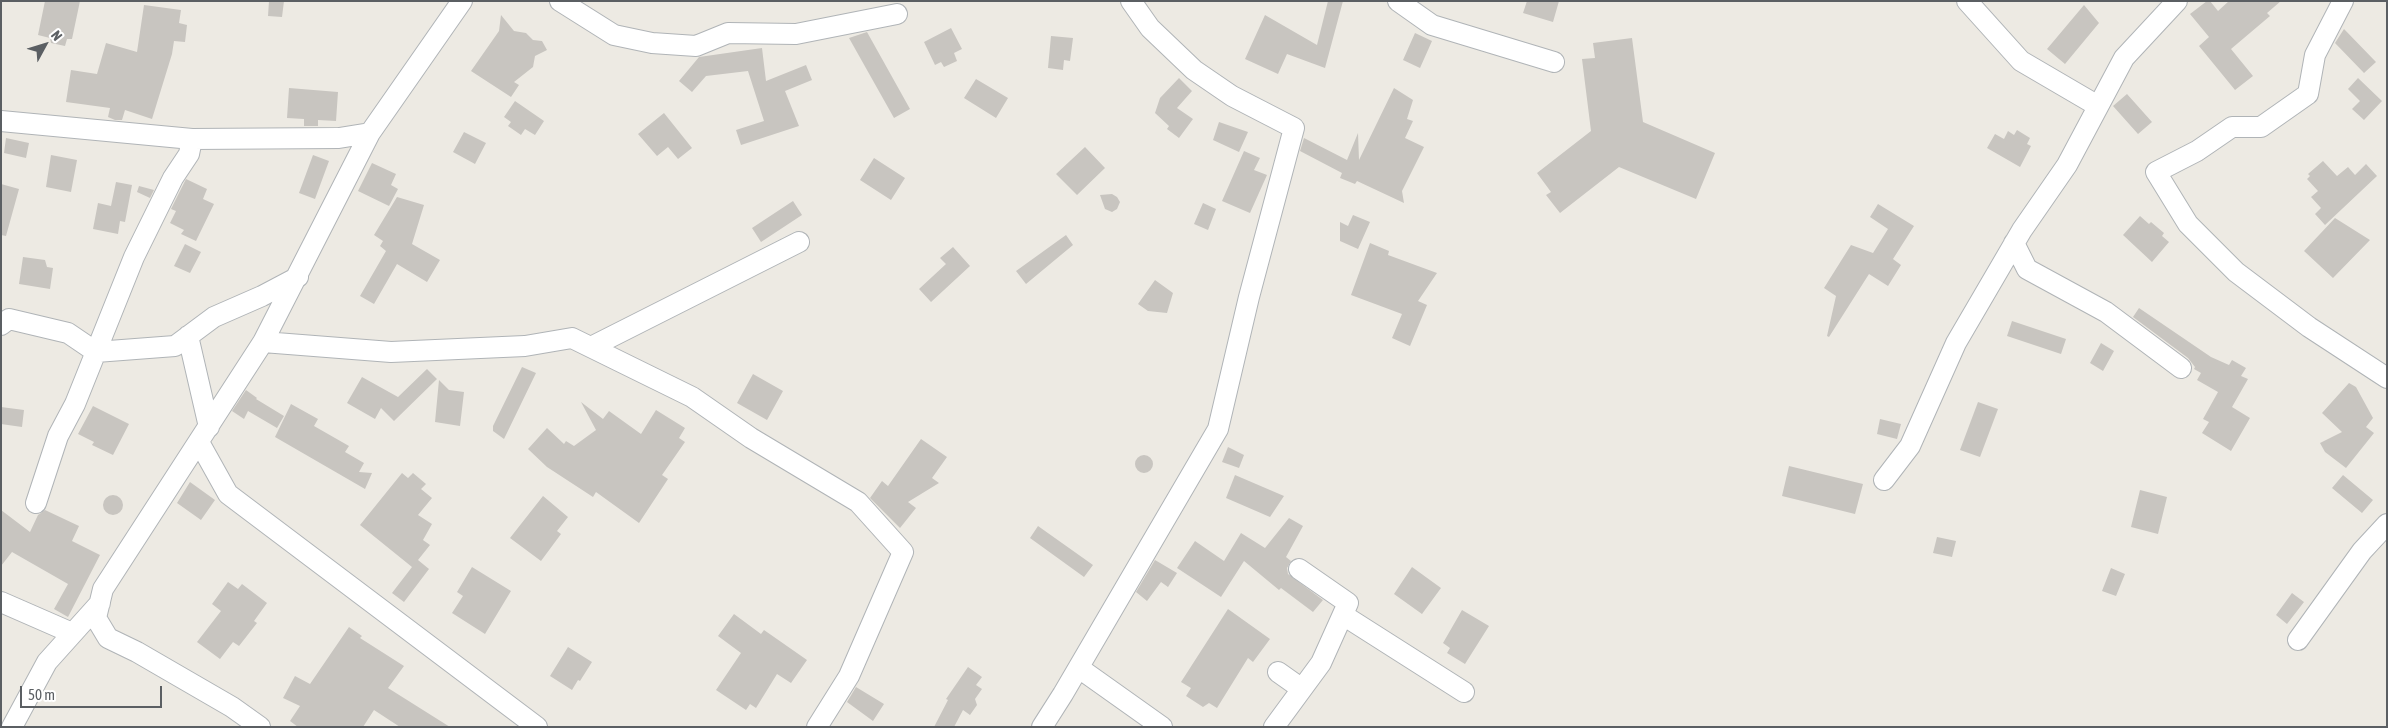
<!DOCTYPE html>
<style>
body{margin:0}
#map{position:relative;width:2388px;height:728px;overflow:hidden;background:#edeae3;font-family:"Asap Condensed",sans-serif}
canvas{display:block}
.frame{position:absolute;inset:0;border:2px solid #5b5f63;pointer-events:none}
.north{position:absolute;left:20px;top:20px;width:50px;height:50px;-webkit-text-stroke:4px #fff;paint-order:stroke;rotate:51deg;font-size:14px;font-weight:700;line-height:20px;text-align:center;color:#5b5f63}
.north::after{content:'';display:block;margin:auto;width:18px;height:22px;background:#5b5f63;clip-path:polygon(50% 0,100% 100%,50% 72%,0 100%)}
.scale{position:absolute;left:20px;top:686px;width:142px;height:22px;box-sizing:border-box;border:2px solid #5b5f63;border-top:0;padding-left:6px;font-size:15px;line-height:18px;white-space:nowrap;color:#5b5f63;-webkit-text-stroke:4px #fff;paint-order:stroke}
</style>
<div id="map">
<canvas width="2388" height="728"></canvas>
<div class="frame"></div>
<div class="north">N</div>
<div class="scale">50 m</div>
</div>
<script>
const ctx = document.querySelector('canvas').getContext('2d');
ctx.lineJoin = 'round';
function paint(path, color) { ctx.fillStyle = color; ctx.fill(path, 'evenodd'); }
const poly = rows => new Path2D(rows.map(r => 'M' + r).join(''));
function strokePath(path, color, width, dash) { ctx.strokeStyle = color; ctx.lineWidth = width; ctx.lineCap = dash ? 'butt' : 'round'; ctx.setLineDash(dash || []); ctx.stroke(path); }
const building = poly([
 [45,1,80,1,72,39,67,39,65,46,51,43,50,38,38,35],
 [269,1,284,1,282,17,268,16],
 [1328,1,1343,1,1325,68,1287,54,1278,74,1245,59,1265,15,1317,45],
 [1527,1,1559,1,1553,22,1523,13],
 [2207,1,2210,1,2218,11,2229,1,2281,1,2267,13,2270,16,2231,49,2253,76,2235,90,2199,46,2209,37,2190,14],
 [144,5,181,10,179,23,187,25,185,42,174,41,172,54,152,119,125,110,122,120,115,120,108,117,110,108,66,102,71,70,97,74,106,43,137,52],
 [2084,5,2099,23,2065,64,2047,49],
 [501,15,514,31,526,33,533,40,542,41,547,50,535,56,533,67,514,82,519,85,511,97,471,71,499,31],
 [951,28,962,49,954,53,957,61,944,67,941,62,935,65,924,42],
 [2344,29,2376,62,2364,73,2335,43],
 [867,32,910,109,894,118,849,38],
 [1415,33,1432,41,1420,68,1403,60],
 [1051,36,1073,38,1070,61,1064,60,1063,70,1048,68],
 [1632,38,1643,122,1715,153,1696,199,1619,167,1560,213,1546,195,1551,192,1537,173,1591,131,1582,59,1595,58,1593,43],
 [762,48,766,81,806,65,812,80,785,91,799,126,741,145,736,130,764,121,748,71,706,76,692,92,679,81,699,57],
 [1179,78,1192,91,1177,108,1193,119,1179,138,1167,129,1169,126,1155,113,1160,98],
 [2358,78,2382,101,2364,120,2352,109,2360,101,2348,89],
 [976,79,1008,98,996,118,964,98],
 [289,88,338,92,336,121,318,120,318,126,304,126,304,119,287,118],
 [1394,88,1413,100,1407,119,1413,121,1405,138,1424,147,1402,191,1404,203,1357,181,1355,184,1340,178,1342,173,1300,151,1304,138,1347,160,1358,133,1359,160],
 [2127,94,2152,122,2138,134,2113,106],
 [515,101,544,121,535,135,525,129,521,135,508,126,511,122,504,117],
 [664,113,692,148,678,159,668,147,657,156,638,134],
 [1219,122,1248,132,1239,152,1213,140],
 [2017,130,2030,138,2027,144,2031,146,2020,167,1987,148,1995,134,2004,139,2008,131,2014,135],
 [464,132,486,143,475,164,453,152],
 [6,138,29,143,26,158,4,153],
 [1085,147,1105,168,1077,195,1056,174],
 [1244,151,1260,158,1254,170,1267,175,1250,213,1222,201],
 [51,155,77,160,71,192,46,187],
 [313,155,329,161,315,199,299,193],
 [874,158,905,178,891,200,860,180],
 [2323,161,2337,176,2348,167,2355,175,2366,164,2377,176,2325,225,2315,214,2321,208,2311,197,2318,191,2307,179,2310,176,2308,174],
 [372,163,396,174,391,185,398,189,389,206,358,191],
 [186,179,207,189,203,199,214,204,196,241,181,234,184,230,170,223,176,211,171,209],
 [116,182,132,185,125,222,120,221,118,234,93,229,98,203,111,206],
 [1,184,19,189,6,236,1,235],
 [139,186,154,190,150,198,137,192],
 [1112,194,1117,197,1120,202,1117,209,1112,212,1105,209,1100,195],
 [397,197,424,205,412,244,440,260,427,282,397,264,374,304,360,296,386,251,380,246,383,241,374,235],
 [793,201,802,215,761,242,752,228],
 [1203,203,1216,209,1208,230,1194,224],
 [1878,204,1914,226,1893,259,1901,265,1888,286,1869,274,1829,337,1827,336,1836,296,1824,288,1851,245,1873,253,1888,229,1870,217],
 [1353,215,1370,222,1358,249,1340,241,1340,222,1348,226],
 [2140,216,2149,224,2151,222,2164,233,2162,236,2169,242,2152,262,2123,235],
 [2335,218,2370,240,2333,278,2304,251],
 [1066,235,1073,245,1026,284,1016,271],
 [1370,243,1389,251,1388,255,1437,273,1418,301,1427,305,1410,346,1392,338,1402,314,1351,295],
 [185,244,201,252,190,273,174,266],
 [953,247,970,266,931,302,919,289,946,264,940,258],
 [23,257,45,260,47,267,53,268,50,289,19,284],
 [1155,280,1173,293,1167,313,1148,311,1138,304],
 [2139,308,2211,357,2229,365,2232,360,2246,368,2241,376,2248,379,2232,407,2250,418,2231,451,2202,433,2209,422,2203,419,2218,392,2197,380,2201,373,2194,369,2195,367,2188,358,2133,317],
 [2012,321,2066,339,2061,354,2007,336],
 [2101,343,2114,351,2103,371,2090,363],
 [522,367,536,373,504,439,493,431,493,426],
 [427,369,437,379,394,421,381,408,375,419,347,403,362,377,398,397],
 [753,374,783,391,767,420,737,403],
 [439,380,449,390,464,392,460,426,435,422],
 [2349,383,2356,387,2373,418,2366,427,2374,433,2346,468,2325,452,2320,443,2342,432,2322,413],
 [246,390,257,398,256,399,284,416,277,428,248,411,244,419,232,411],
 [581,402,603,419,609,411,641,434,656,410,685,428,679,438,685,442,662,475,668,479,639,523,596,492,593,497,547,467,528,449,547,428,564,444,566,441,574,446,596,430],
 [1978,402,1998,409,1980,457,1960,450],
 [291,404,318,419,314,426,349,446,345,452,364,463,359,472,372,473,365,489,275,437],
 [93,406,129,424,113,455,92,445,94,442,78,434],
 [1,407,24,410,22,427,1,424],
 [1880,419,1901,424,1897,439,1877,434],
 [921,439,947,457,932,478,939,483,908,502,916,508,900,528,870,498,882,481,888,486],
 [1228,447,1244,455,1239,468,1222,462],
 '1135 464a9 9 0 1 1 18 0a9 9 0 1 1-18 0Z',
 [1789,466,1863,484,1855,514,1782,496],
 [402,473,408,478,413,473,426,484,421,489,432,498,418,515,432,524,423,540,430,545,418,560,429,569,404,602,392,593,412,567,360,525],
 [1235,475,1284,496,1270,517,1226,498],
 [2343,475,2373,500,2362,513,2332,488],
 [190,482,215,500,201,520,177,503],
 [2140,490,2167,497,2158,534,2131,527],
 '103 505a10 10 0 1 1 20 0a10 10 0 1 1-20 0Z',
 [543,496,568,517,557,531,561,534,541,561,510,538],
 [1,510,30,532,38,515,45,510,79,526,72,541,100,555,68,617,54,609,68,584,12,552,1,566],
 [1289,518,1303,526,1286,557,1291,561,1287,568,1288,574,1323,600,1313,612,1281,588,1279,590,1244,561,1221,597,1177,568,1195,541,1224,561,1241,533,1265,548],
 [1038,526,1093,565,1084,577,1030,538],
 [1937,537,1956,541,1952,557,1933,553],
 [1155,560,1177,573,1168,587,1161,582,1147,601,1136,592],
 [472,567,511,591,485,634,452,613,463,596,457,592],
 [1412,567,1441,588,1422,614,1394,594],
 [2111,568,2125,574,2116,596,2102,591],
 [228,582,238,589,242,584,267,603,254,621,257,623,239,646,233,642,220,659,197,642,221,611,212,604],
 [2292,593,2304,602,2287,624,2276,615],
 [1228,609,1270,639,1253,662,1248,658,1217,708,1209,703,1203,707,1186,696,1191,688,1181,682],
 [1462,610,1489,626,1465,664,1447,653,1450,648,1443,643],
 [734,614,761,634,764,630,807,660,791,683,777,674,756,708,750,704,746,710,716,690,741,653,718,636],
 [349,627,362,636,360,638,404,666,388,688,450,727,400,727,374,710,363,727,298,727,290,721,300,706,283,698,295,676,310,684],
 [568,647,592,662,580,681,578,680,572,690,550,676],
 [968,667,982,677,976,685,982,689,975,699,977,705,970,715,963,710,954,727,934,727,948,700,946,699],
 [856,687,884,704,873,721,847,702]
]);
const minor = poly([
 [560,1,614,35,652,43,696,46,728,33,796,34,897,14],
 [1398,1,1432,25,1554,62],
 [1967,1,2021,61,2098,106],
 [2343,1,2315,55,2308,94,2261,127,2232,127,2197,151,2156,172,2188,224,2236,272,2309,327,2387,378],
 [1,121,192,139,339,138,370,133],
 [2014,243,2027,269,2106,312,2181,368],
 [1,325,9,319,68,333,96,352,175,346,214,317,262,296,298,277],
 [188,336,209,427],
 [263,342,391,352,525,346,572,338,692,397,751,438,858,502,903,552,849,676,817,727],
 [591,347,799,242],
 [199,442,228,494,537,727],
 [1884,480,1910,446,1956,343,2022,230,2067,165,2124,58,2177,1],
 [36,503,58,436,75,404,134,257,173,178,189,154,192,139],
 [1,602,72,633],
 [1343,615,1464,692],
 [2298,640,2362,551,2387,524],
 [1079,668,1162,727],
 [1278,672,1302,689],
 [12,727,47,662,100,603],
 [260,727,232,707,137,652,108,638,96,618,103,589,263,342,370,133,462,1],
 [1042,727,1063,694,1218,429,1249,297,1294,128,1232,96,1194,70,1150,28,1131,1],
 [1274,727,1321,663,1348,603,1299,569]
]);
paint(building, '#c8c5c0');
strokePath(minor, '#b0b4b7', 22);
strokePath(minor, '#fff', 20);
</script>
